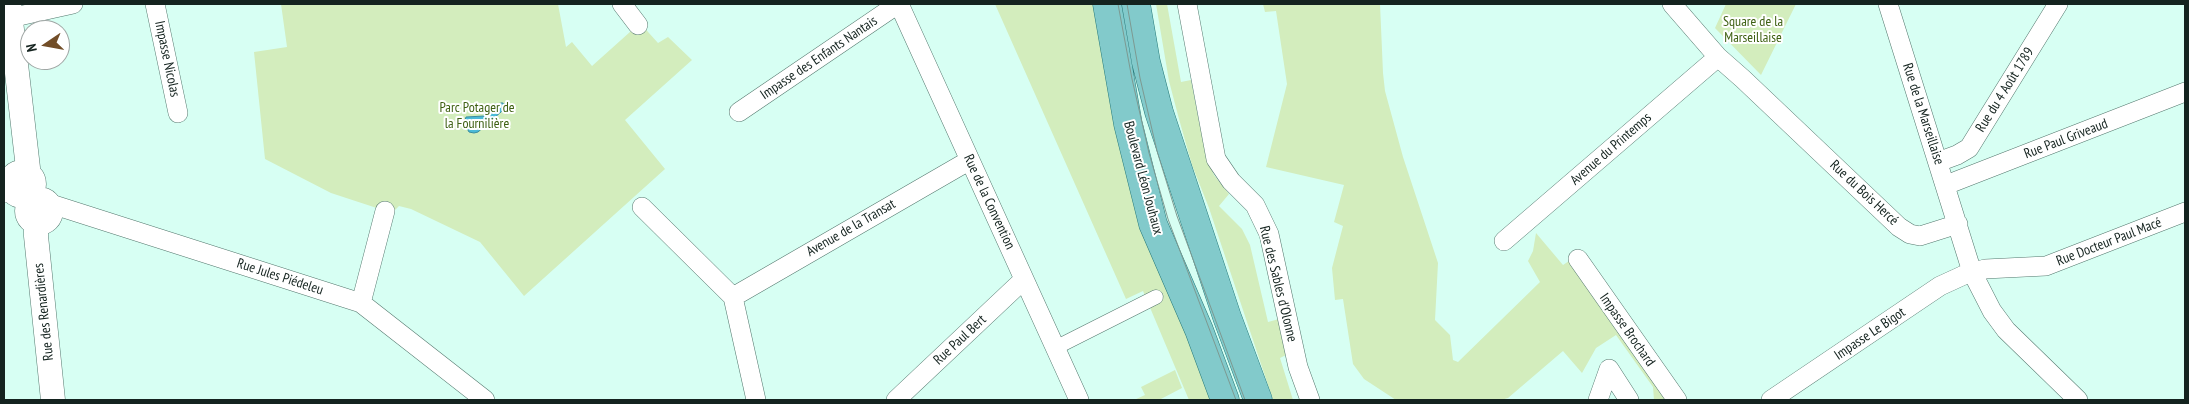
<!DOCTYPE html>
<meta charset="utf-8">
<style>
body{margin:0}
#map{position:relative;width:2189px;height:404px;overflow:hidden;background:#d7fff3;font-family:"PT Sans Narrow",sans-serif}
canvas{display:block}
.frame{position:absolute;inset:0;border:5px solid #14231f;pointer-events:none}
.north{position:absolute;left:20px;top:20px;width:50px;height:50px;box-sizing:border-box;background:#fff;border:1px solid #a1a7a5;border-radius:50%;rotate:258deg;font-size:14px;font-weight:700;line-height:20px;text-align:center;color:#14231f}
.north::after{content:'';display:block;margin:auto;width:18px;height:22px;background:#724e28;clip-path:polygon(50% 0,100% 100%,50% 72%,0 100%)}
</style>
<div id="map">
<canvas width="2189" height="404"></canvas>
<div class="frame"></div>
<div class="north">N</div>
</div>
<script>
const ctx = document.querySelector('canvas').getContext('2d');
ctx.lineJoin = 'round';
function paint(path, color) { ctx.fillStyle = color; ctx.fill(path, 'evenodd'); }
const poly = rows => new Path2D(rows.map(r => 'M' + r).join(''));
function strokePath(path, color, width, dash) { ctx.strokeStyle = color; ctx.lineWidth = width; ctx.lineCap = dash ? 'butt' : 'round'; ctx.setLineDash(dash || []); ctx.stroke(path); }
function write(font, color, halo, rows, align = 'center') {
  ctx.font = font + ' "PT Sans Narrow",sans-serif'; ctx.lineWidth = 4; ctx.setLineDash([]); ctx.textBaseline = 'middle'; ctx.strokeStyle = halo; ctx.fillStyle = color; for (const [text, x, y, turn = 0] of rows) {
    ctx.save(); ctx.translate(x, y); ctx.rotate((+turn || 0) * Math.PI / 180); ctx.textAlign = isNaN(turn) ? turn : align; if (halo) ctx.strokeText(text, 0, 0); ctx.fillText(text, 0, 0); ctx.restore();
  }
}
const green = poly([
 [281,4,558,4,566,47,572,42,592,66,640,23,658,43,668,37,692,60,625,120,665,169,524,296,480,242,411,209,399,206,392,213,331,193,265,159,254,52,287,47],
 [995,4,1096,4,1187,332,1213,400,1189,400,1143,291,1126,299],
 [1156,4,1167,4,1181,82,1191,80,1206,157,1214,175,1229,194,1219,206,1242,229,1250,245,1268,322,1279,319,1288,354,1280,358,1293,400,1273,400,1209,208,1192,165,1179,119,1169,81],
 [1263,4,1380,4,1383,73,1385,91,1403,157,1438,263,1435,320,1450,335,1453,360,1458,362,1540,282,1528,261,1533,251,1536,233,1563,265,1572,259,1668,400,1654,400,1653,387,1616,335,1596,348,1582,373,1563,351,1508,398,1501,400,1396,400,1364,379,1353,364,1343,299,1335,300,1332,268,1343,226,1334,222,1344,185,1266,167,1287,84,1276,11,1265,12],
 [1726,4,1796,4,1761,75,1715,28],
 [1175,370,1182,388,1159,400,1134,400,1145,395,1141,387]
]);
const water = poly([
 [502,103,509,105,478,132,474,133,469,132,464,123,466,117,484,116,483,106,502,103]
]);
const pedestrian = poly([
 [1055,348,1156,297]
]);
const minor = poly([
 [155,4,178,113],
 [622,4,638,25],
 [899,4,1079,400],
 [1187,4,1216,159,1231,181,1255,205,1269,234,1298,367,1310,400],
 [1672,4,1718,57,1743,79,1899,227,1910,234,1920,236,1958,224],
 [1888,4,1972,272,1992,311,2006,330,2078,400],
 [10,18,73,4],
 [739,112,898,4],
 [1938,162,1957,155,1969,148,2058,4],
 [1946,185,2185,92],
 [4,193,12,190],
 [48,203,361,303,485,400],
 [642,207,733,297,756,400],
 [1504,241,1718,57],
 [1578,259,1677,400],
 [733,297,970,160],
 [361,303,385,211],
 [896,400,1019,284,1025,281],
 [1598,400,1609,369,1629,400],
 [1771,400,1940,286,1964,275,1985,269,2046,266,2185,212]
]);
const tertiary = poly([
 [9,4,28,168,26,172],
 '10 184a12 12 0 1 1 24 0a12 12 0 1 1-24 0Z',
 '27 211a12 12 0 1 1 24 0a12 12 0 1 1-24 0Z',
 [36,223,36,236,53,400]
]);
const primary = poly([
 [1107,4,1128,124,1153,224,1199,330,1225,400],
 [1136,4,1146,62,1159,112,1227,317,1258,400]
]);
const tram = poly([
 [1118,4,1132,79,1149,153,1168,219,1236,400],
 [1127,4,1140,78,1157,151,1177,216,1245,400]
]);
const parkNames = [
 ["Square de la",1753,22],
 ["Marseillaise",1753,38],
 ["Parc Potager de",477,108],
 ["la Fournilière",477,124]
];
const streetNames = [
 ["Impasse des Enfants Nantais",819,58,-34],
 ["Impasse Nicolas",167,59,78],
 ["Rue du 4 Août 1789",2005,90,-58],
 ["Rue de la Marseillaise",1923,114,72],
 ["Rue Paul Griveaud",2066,139,-21],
 ["Avenue du Printemps",1611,149,-41],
 ["Boulevard Léon Jouhaux",1143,178,75],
 ["Rue du Bois Hercé",1864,193,43],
 ["Rue de la Convention",989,202,65],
 ["Avenue de la Transat",851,228,-30],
 ["Rue Docteur Paul Macé",2109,242,-21],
 ["Rue Jules Piédeleu",280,277,18],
 ["Rue des Sables d'Olonne",1278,284,76],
 ["Rue des Renardières",44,312,-96],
 ["Impasse Brochard",1627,330,55],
 ["Impasse Le Bigot",1870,334,-34],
 ["Rue Paul Bert",960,340,-43]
];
paint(green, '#d3edbd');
paint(water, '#4bbad8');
strokePath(water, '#3a8da0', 1);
strokePath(pedestrian, '#54786e', 15);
strokePath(minor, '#54786e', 20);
strokePath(tertiary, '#54786e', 25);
strokePath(primary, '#257878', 29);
strokePath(pedestrian, '#fff', 14);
strokePath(minor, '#fff', 19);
strokePath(tertiary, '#fff', 24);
strokePath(primary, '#82cacb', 28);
strokePath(tram, '#7d9991', 1);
write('14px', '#3d5f11', '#fff', parkNames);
write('14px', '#14231f', '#fff', streetNames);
</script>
